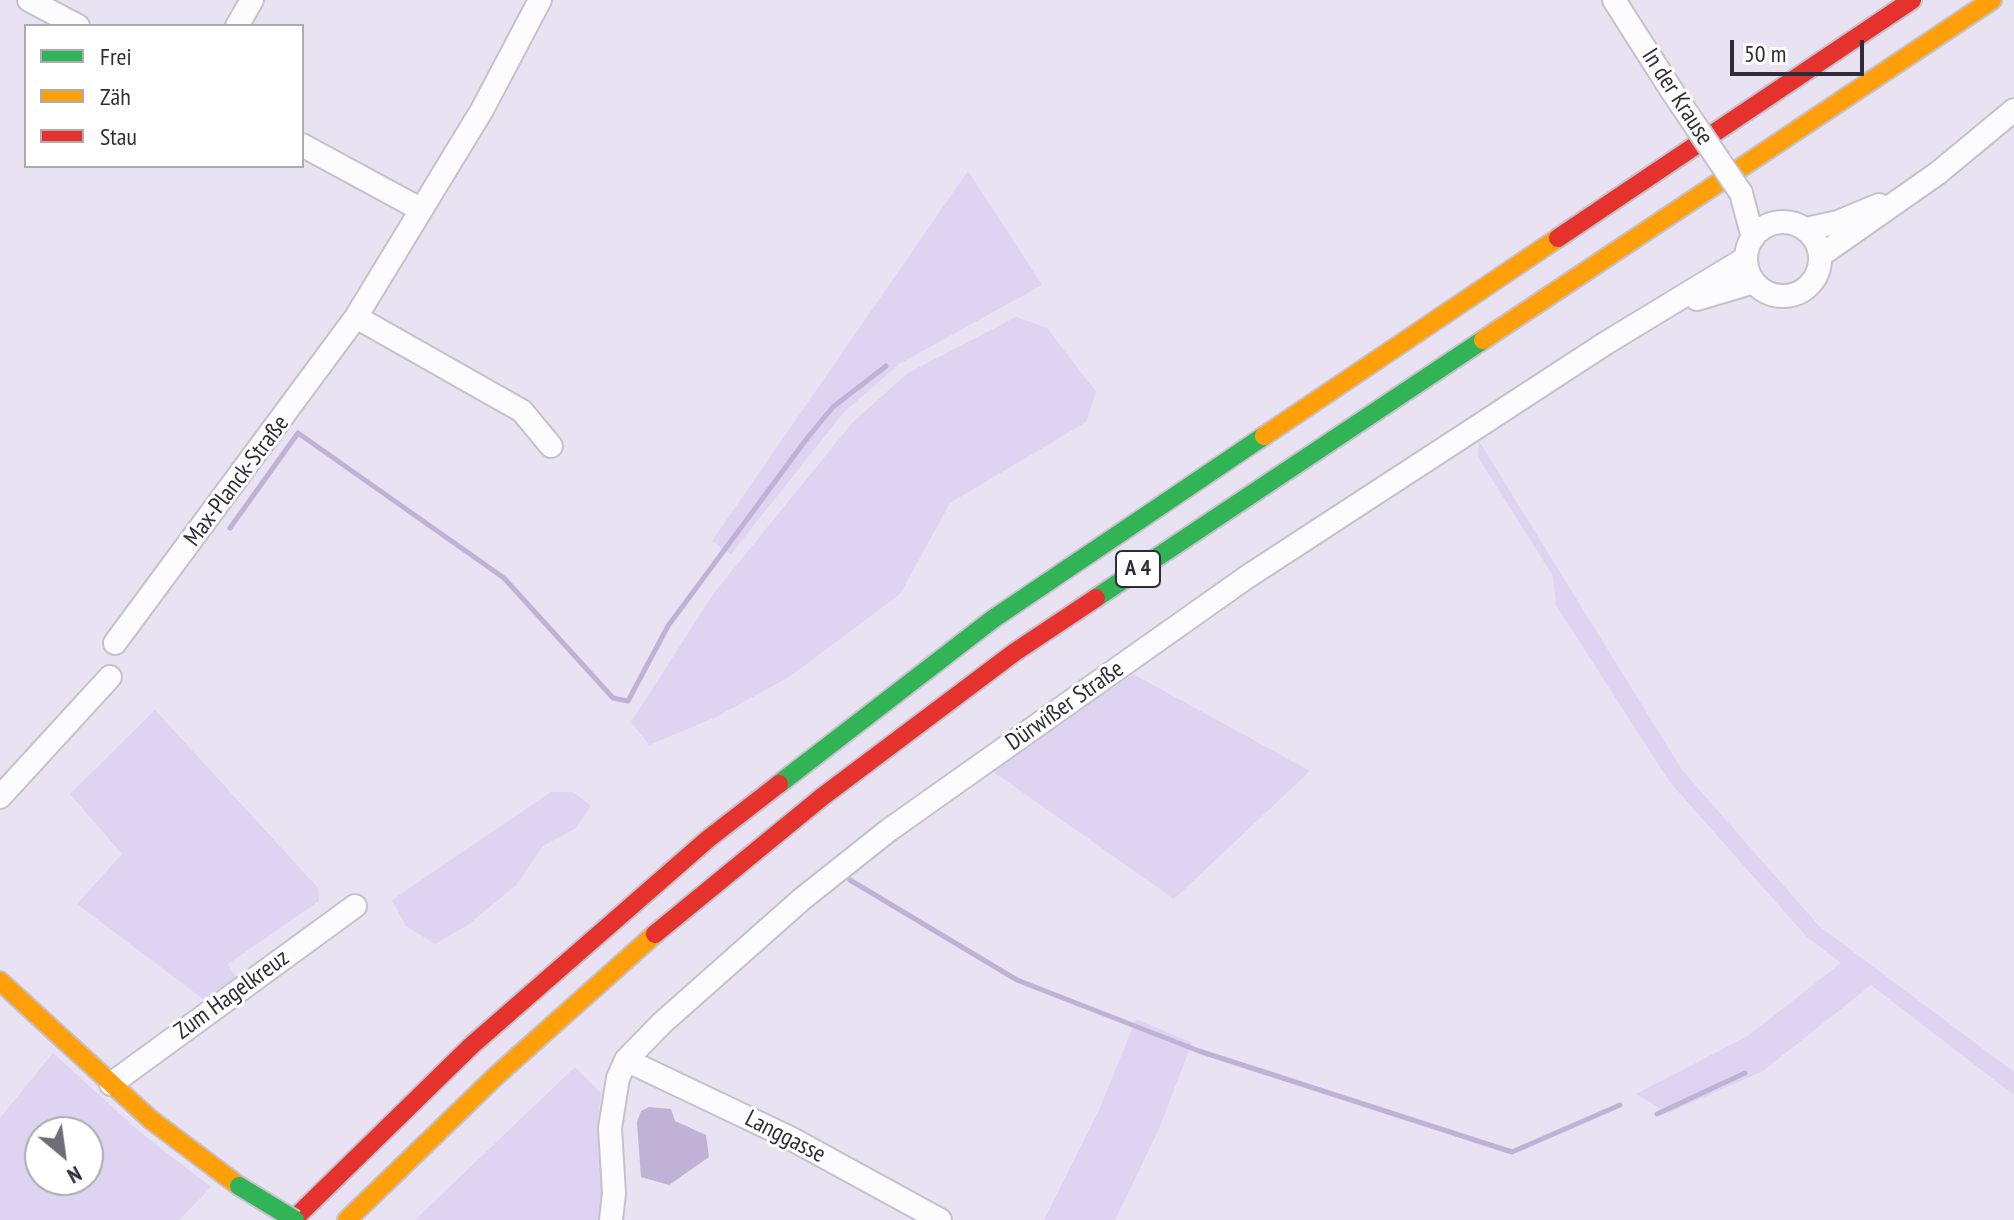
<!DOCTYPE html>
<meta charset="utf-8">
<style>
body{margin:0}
#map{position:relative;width:2014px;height:1220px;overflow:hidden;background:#e8e2f2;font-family:"PT Sans Narrow",sans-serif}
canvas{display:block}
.legend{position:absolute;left:24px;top:24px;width:280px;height:144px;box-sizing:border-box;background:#fff;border:2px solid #acabaf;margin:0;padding:10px 14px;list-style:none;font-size:24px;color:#302c37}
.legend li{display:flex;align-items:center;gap:16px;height:40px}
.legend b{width:40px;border:2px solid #acabaf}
.north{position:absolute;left:24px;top:1116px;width:80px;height:80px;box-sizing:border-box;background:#fff;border:2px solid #acabaf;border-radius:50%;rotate:151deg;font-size:22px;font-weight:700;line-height:32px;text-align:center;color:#302c37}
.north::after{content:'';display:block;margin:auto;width:28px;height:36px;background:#706c78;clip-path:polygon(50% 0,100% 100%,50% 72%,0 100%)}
.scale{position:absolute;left:1730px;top:40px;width:134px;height:36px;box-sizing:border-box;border:4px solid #302c37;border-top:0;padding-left:10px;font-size:24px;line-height:28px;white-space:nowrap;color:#302c37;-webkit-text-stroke:6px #fff;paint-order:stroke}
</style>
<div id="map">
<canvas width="2014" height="1220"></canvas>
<ul class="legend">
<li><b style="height:10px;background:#30b455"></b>Frei</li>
<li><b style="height:10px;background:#ff9f0a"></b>Zäh</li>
<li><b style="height:10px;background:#e5322d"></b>Stau</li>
</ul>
<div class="north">N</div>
<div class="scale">50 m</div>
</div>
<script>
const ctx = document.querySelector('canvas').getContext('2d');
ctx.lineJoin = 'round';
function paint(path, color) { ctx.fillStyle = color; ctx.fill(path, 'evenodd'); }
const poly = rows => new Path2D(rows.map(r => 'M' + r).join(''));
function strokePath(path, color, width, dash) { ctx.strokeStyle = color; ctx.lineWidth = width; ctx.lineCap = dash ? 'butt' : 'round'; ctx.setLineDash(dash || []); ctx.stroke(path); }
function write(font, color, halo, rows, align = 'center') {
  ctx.font = font + ' "PT Sans Narrow",sans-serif'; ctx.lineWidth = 6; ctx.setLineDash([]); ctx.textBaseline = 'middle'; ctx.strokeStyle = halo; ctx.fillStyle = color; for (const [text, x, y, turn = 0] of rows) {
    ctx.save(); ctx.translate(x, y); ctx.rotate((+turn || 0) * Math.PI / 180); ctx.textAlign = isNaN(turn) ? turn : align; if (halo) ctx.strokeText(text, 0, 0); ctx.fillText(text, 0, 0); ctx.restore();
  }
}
const green = poly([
 [968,171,1042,285,899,364,844,412,731,554,712,541],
 [1016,317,1047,328,1096,392,1086,422,950,503,900,594,789,677,716,717,649,745,631,722,714,593,853,422,908,373],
 [1479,441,1682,770,1819,926,2014,1072,2014,1095,1871,985,1763,1071,1668,1113,1636,1094,1748,1036,1841,963,1806,936,1669,781,1556,605,1553,576,1478,457],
 [1133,674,1310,771,1174,899,991,770],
 [155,710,318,888,319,901,228,964,236,977,203,999,77,904,122,854,70,794],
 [551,792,573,792,591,806,576,828,543,846,516,885,469,924,435,944,406,926,392,900],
 [1136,1019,1192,1043,1158,1131,1115,1220,1044,1220,1100,1108],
 [53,1053,140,1132,211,1187,179,1220,0,1220,0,1118],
 [40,1132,88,1132,88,1180,40,1180],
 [575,1067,601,1093,597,1130,603,1194,599,1220,415,1220]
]);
const water = poly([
 [649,1107,671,1109,675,1121,706,1135,709,1157,669,1185,641,1177,637,1122,641,1111]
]);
const stream = poly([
 [230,528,298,433,504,578,613,698,628,701,668,626,808,437,833,407,886,366],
 [850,880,1017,980,1199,1051,1512,1152,1620,1105],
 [1657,1114,1745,1073]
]);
const street = poly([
 [29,0,78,26],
 [1614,0,1672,91],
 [237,26,252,0],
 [302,145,420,209],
 [1741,193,1753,238],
 '1746 259a37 37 0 1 1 74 0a37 37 0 1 1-74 0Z',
 [1806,229,1838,222,1879,205],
 [1821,255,1938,173,2014,110],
 [1697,299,1754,282],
 [356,317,522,411,551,446],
 [115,643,356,317,482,110,540,0],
 [0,797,110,677],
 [626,1060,790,1138,940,1220],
 [111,1084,355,906],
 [611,1220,614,1193,610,1128,618,1078,626,1060,662,1023,802,899,889,830,1247,577,1606,343,1746,258]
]);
const fast = poly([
 [1096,598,1483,340],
 [779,784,993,619,1264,436]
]);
const slow = poly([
 [1483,340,1992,0],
 [1264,436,1558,238],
 [0,981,150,1119,239,1186],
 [347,1220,497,1075,655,934]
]);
const jam = poly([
 [1558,238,1912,0],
 [655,934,822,797,1015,652,1096,598],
 [293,1220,471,1046,708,839,779,784]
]);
const streetBridge = poly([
 [1672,91,1741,193]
]);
const fastBridge = poly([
 [239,1186,295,1220]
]);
const shields = [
 [1138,569,44]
];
const shieldNames = [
 ["A 4",1138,569]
];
const streetNames = [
 ["In der Krause",1677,97,57],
 ["Max-Planck-Straße",237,481,-53],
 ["Dürwißer Straße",1065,706,-35],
 ["Zum Hagelkreuz",232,995,-36],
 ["Langgasse",785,1137,27]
];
paint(green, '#ded3f1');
paint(water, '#bfb2d6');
strokePath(stream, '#bfb2d6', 5);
strokePath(street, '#c5c1cc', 26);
strokePath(fast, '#c5c1cc', 22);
strokePath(slow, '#c5c1cc', 22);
strokePath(jam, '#c5c1cc', 22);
strokePath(street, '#fcfbfd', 22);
strokePath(fast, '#30b455', 18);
strokePath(slow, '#ff9f0a', 18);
strokePath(jam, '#e5322d', 18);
strokePath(streetBridge, '#c5c1cc', 26, []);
strokePath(fastBridge, '#c5c1cc', 22, []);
strokePath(streetBridge, '#fcfbfd', 22);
strokePath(fastBridge, '#30b455', 18);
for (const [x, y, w] of shields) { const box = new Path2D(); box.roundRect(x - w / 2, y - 18, w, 36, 6); ctx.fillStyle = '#fff'; ctx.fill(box); strokePath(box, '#302c37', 2); }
write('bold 22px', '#302c37', null, shieldNames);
write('24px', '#302c37', '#fff', streetNames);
</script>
